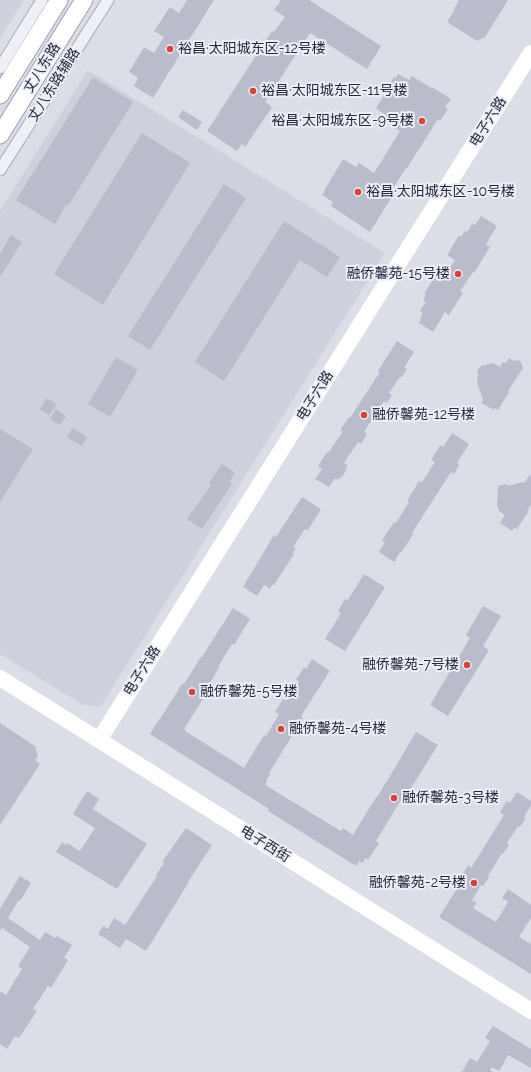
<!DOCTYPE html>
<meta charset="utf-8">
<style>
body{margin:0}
canvas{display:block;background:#dcdee7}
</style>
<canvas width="531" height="1072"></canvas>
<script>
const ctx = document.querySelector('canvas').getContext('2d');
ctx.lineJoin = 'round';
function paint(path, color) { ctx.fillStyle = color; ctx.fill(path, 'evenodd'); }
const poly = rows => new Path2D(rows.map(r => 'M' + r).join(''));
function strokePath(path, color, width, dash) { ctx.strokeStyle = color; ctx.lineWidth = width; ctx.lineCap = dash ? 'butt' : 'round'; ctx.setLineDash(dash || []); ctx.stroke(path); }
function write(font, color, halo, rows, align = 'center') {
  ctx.font = font + ' Raleway,"Noto Sans SC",sans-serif'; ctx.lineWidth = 4; ctx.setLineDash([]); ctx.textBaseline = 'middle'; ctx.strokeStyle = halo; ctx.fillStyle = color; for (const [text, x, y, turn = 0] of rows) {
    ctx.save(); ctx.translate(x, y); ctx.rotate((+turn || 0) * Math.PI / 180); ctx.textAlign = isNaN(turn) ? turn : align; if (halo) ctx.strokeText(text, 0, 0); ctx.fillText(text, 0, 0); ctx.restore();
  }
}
const built = poly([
 [0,0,24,0,0,38],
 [88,70,385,253,101,706,83,705,0,654,0,211]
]);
const building = poly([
 [187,0,214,0,153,98,134,86,138,78,129,72,144,47,154,53,164,37,154,31,170,7,179,13],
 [281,0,309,0,381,46,367,69,310,33,265,102,272,107,245,147,242,144,237,151,207,131,272,31,274,32,285,17,274,10],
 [459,0,508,0,485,37,477,41,447,22,455,9,454,9],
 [398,74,409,80,412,76,431,88,432,87,451,99,445,107,448,109,440,121,438,119,407,168,406,168,390,193,393,195,370,232,331,206,333,202,322,195,325,191,324,191,343,159,356,167,359,163,374,173,400,131,384,121,387,116,376,108,390,86,389,85,394,77,396,78],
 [93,77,133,102,68,206,66,205,55,224,16,200],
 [183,110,202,122,197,130,178,117],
 [142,133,190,163,103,305,54,274],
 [224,184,246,198,150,350,128,336],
 [481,216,497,226,486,244,490,247,474,273,473,272,460,291,463,293,449,315,445,312,433,332,419,323,421,319,420,318,423,313,420,311,426,302,423,300,426,295,424,294,438,272,444,276,455,260,447,255,459,235,461,237,465,231,467,232,472,224,475,225],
 [284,221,340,257,327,277,300,260,224,381,195,362],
 [11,235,22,242,0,277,0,254],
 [397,341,414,352,404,368,407,369,401,378,400,377,389,393,392,395,387,403,384,401,364,432,367,434,361,444,358,442,344,463,348,465,345,469,347,470,340,479,339,478,337,480,335,478,329,487,315,479,322,469,318,466,327,452,328,453,343,431,340,430,349,417,350,418,380,372,378,371],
 [116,357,138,370,110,417,88,404],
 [509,358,514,361,519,360,521,362,523,368,508,391,509,392,498,410,495,408,494,410,481,403,483,400,477,382,478,375,477,371,481,366,493,363,500,367,503,362,506,363],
 [47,398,57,404,49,415,40,409],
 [56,409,66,416,60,425,50,419],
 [72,428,87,437,82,446,67,437],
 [0,429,33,449,0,502],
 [452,433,469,444,457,463,459,465,454,474,451,472,412,533,413,534,401,553,400,552,394,562,379,552,385,542,382,540,394,522,396,523,409,502,407,501,419,481,422,482,435,462,431,460,440,445,443,447],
 [222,464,235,473,229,482,232,484,202,529,187,519,211,485,209,483],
 [531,474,531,505,527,511,528,512,517,529,514,528,512,531,500,523,505,515,499,511,497,505,498,486,507,484,508,486,522,482,524,483],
 [302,497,321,509,308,530,305,529,293,547,296,548,293,553,294,554,274,585,272,585,270,589,264,585,257,596,243,587,274,535,276,537],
 [364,574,385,587,345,651,325,639,341,613,338,611,345,599,348,600],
 [483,606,501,616,483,646,489,650,448,716,430,705,470,638,466,635],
 [233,608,250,619,234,645,232,644,219,665,220,666,208,686,210,688,184,729,186,730,185,731,244,768,264,735,266,736,279,714,275,712,283,699,286,701,299,681,296,680,304,667,306,669,312,659,330,671,301,716,303,718,269,773,270,774,266,781,267,782,265,785,341,831,343,828,353,835,376,797,377,797,387,781,416,732,438,745,406,796,404,795,376,841,379,843,368,860,365,858,363,863,359,861,356,866,268,811,269,809,150,734,160,718,160,719,182,684,184,684,201,657,202,657],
 [0,723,35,746,38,756,35,760,40,764,0,825],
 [87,791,99,799,93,809,147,844,117,889,56,852,62,842,66,845,67,843,80,851,95,828,73,814],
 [517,792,531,801,531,805,524,817,526,818,520,827,518,826,507,843,509,845,503,854,502,853,488,876,489,877,483,886,481,885,472,900,477,903,473,908,496,922,508,902,502,898,508,889,531,905,531,918,519,937,531,944,531,974,439,917,463,879,461,877,468,865,471,868,504,815,500,812,507,801,510,803],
 [186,828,212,845,188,882,189,882,146,951,126,939,120,948,98,934,103,926,108,929,114,918,125,925,157,876,156,875,164,863,162,862],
 [20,876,31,883,20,901,18,901,8,918,40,940,45,932,55,938,57,936,72,945,64,958,68,960,51,988,48,986,33,1009,37,1011,19,1038,15,1036,7,1049,0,1044,0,991,6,995,22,969,18,966,30,947,2,928,0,931,0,909],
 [493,1026,531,1049,531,1068,508,1055,499,1071,492,1067,490,1070,493,1072,462,1072,470,1058,477,1062,490,1041,485,1038]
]);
const street = poly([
 [0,68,42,0],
 [0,170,108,0]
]);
const secondary = poly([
 [0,678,531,1011],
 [99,740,531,53]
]);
const primary = poly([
 [0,95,59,0],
 [0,135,84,0]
]);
const markers = [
 [170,49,4,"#d54339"],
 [253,91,4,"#d54339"],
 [422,121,4,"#d54339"],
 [358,192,4,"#d54339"],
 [458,274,4,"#d54339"],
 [364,415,4,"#d54339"],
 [467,665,4,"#d54339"],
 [192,692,4,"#d54339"],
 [281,729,4,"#d54339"],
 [394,798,4,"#d54339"],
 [474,883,4,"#d54339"]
];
const poiNames = [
 ["裕昌·太阳城东区-12号楼",178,49],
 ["裕昌·太阳城东区-11号楼",261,91],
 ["裕昌·太阳城东区-9号楼",414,121,"right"],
 ["裕昌·太阳城东区-10号楼",366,192],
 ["融侨馨苑-15号楼",450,274,"right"],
 ["融侨馨苑-12号楼",372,415],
 ["融侨馨苑-7号楼",459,665,"right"],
 ["融侨馨苑-5号楼",200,692],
 ["融侨馨苑-4号楼",289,729],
 ["融侨馨苑-3号楼",402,798],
 ["融侨馨苑-2号楼",466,883,"right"]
];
const streetNames = [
 ["丈八东路",42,68,-58],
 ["丈八东路辅路",54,85,-58],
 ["电子六路",488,122,-58],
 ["电子六路",315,396,-58],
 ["电子六路",142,671,-58],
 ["电子西街",265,844,32]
];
paint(built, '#ced0dc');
paint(building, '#b9bcca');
strokePath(street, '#a5a8b4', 13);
strokePath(primary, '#9b9fb4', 19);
strokePath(street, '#eff0f5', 11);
strokePath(secondary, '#fff', 16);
strokePath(primary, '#fff', 17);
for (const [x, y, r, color] of markers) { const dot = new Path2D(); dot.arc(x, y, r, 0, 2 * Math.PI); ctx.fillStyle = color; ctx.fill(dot); strokePath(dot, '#ecedf5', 1.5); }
write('14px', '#25293e', '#ecedf5', poiNames, 'left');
write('14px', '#25293e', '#ecedf5', streetNames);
</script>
